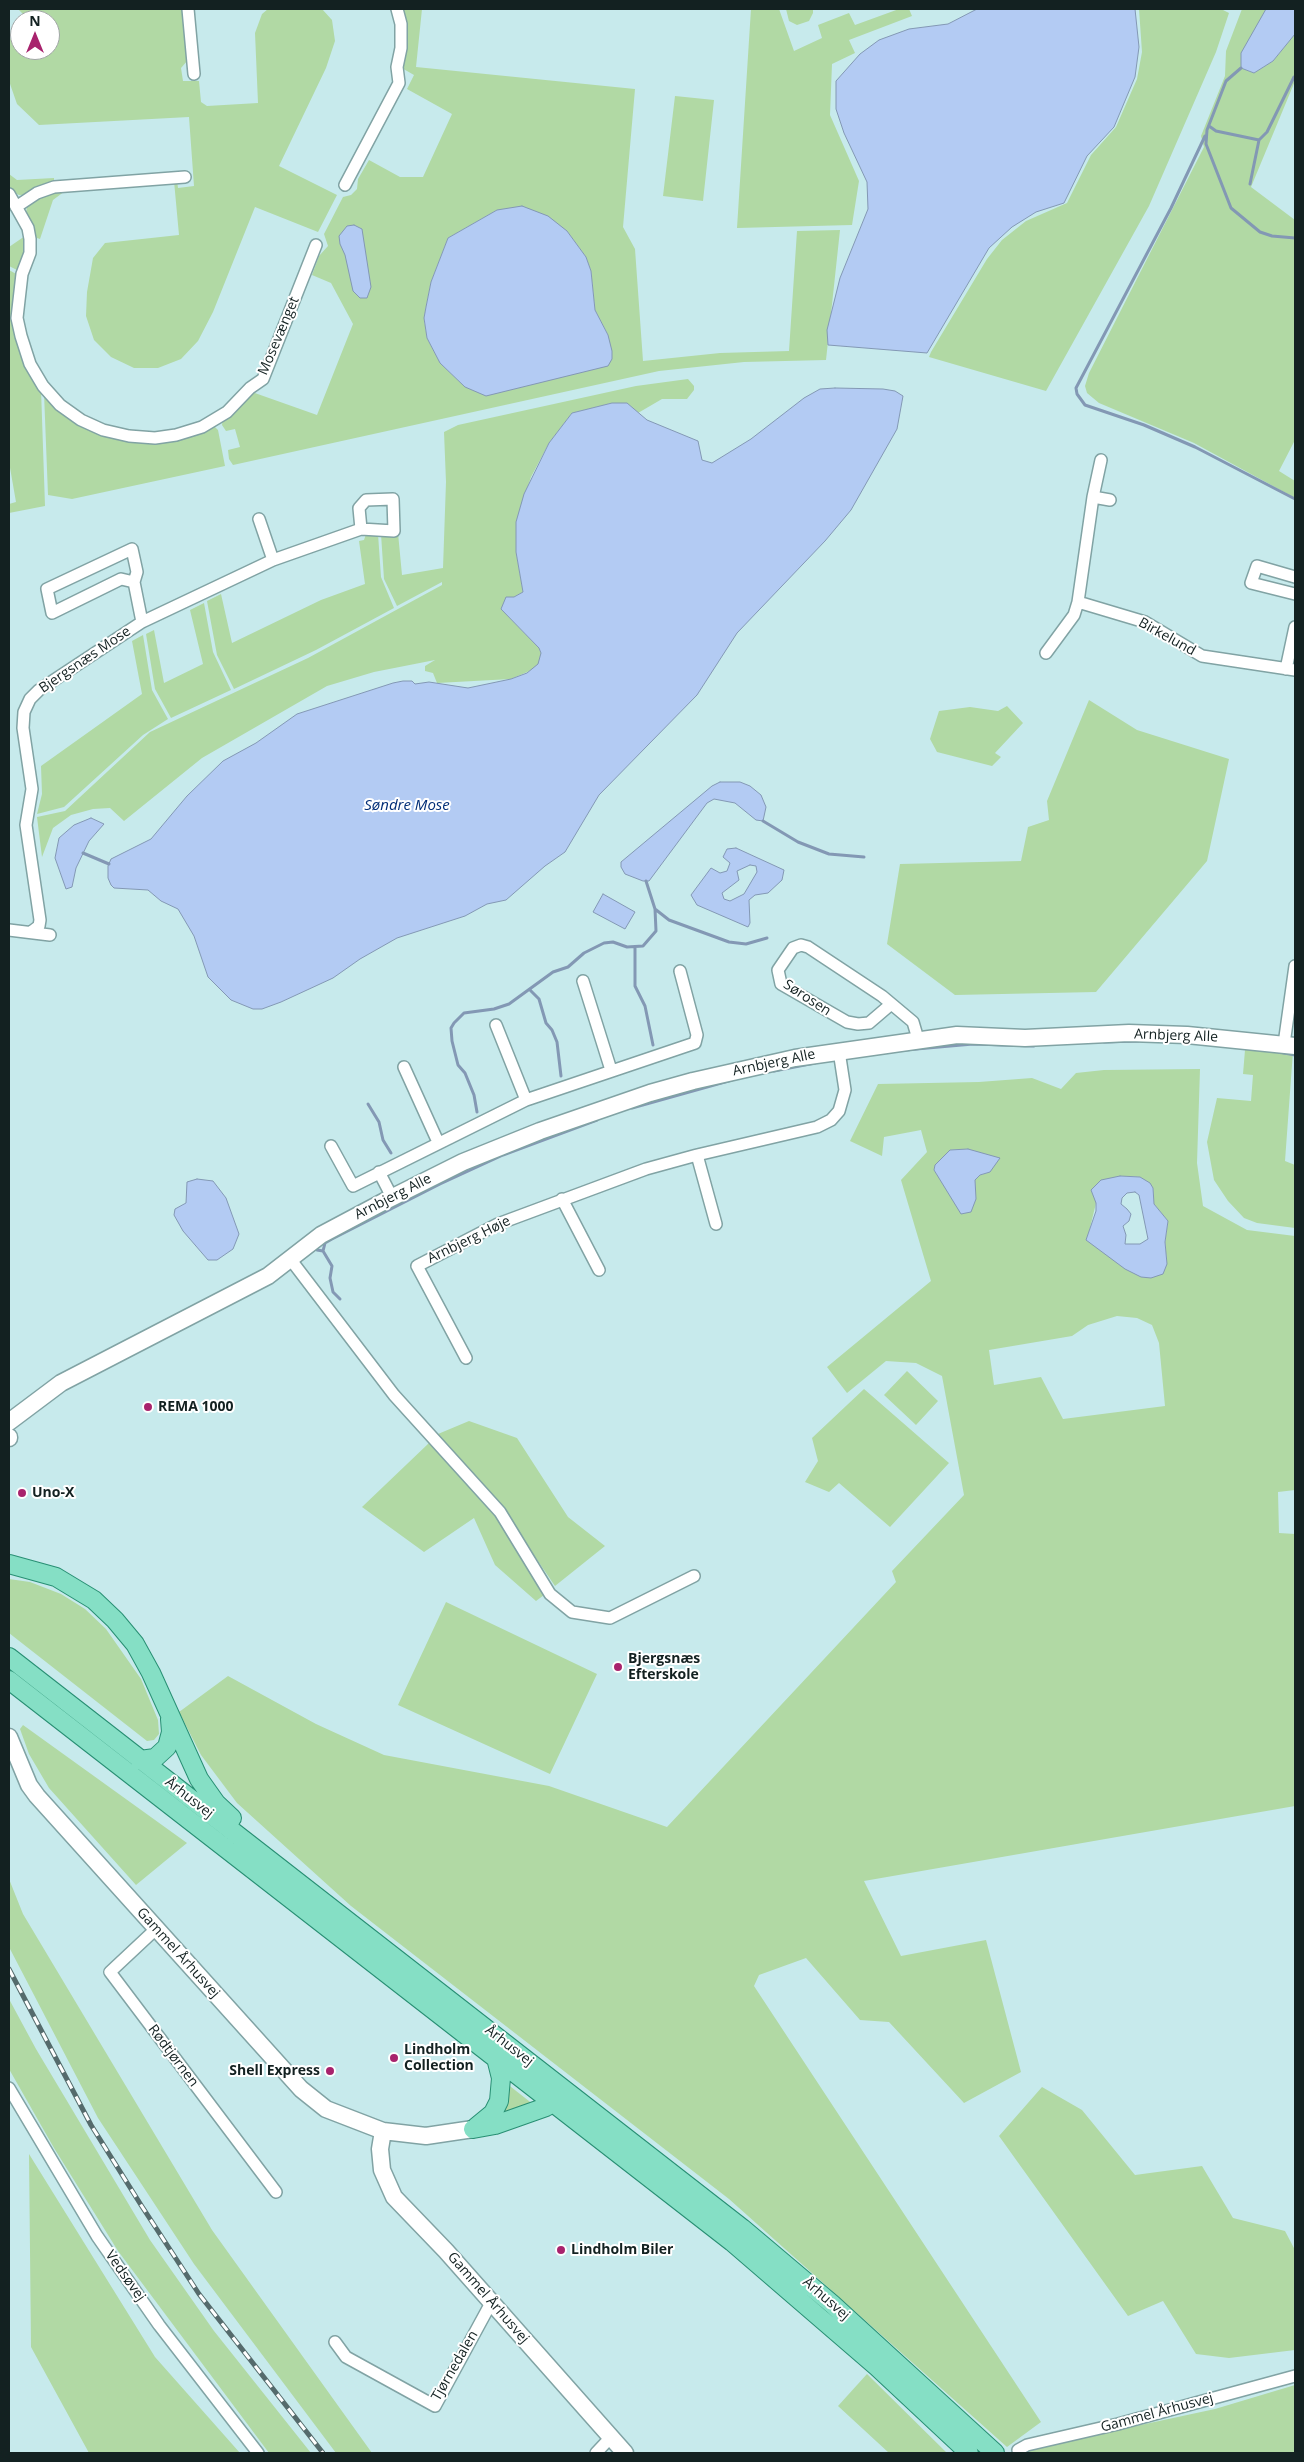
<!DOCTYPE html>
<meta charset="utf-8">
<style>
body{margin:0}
#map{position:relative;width:1304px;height:2462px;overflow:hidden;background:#c7eaec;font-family:"Open Sans",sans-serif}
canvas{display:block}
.frame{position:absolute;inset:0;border:10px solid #132121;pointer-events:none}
.north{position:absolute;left:10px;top:10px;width:50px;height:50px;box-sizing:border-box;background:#fff;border:1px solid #a1a6a6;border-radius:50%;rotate:0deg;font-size:14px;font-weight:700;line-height:20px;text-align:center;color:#132121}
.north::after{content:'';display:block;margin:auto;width:18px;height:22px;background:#a8236d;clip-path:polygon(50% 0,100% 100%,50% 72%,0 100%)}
</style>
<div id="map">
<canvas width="1304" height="2462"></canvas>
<div class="frame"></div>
<div class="north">N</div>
</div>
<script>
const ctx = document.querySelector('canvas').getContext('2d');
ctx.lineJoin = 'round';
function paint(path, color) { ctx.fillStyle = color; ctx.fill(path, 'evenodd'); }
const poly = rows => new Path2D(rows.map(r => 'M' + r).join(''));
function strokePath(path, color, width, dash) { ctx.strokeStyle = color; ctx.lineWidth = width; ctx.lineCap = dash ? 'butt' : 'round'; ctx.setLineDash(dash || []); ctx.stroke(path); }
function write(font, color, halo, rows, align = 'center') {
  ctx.font = font + ' "Open Sans",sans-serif'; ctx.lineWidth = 4; ctx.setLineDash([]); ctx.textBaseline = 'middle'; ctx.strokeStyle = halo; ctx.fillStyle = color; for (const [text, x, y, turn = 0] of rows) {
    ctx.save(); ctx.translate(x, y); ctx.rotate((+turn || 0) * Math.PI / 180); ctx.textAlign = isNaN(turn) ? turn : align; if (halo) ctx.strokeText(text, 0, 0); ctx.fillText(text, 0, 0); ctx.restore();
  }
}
const green = poly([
 [18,9,185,9,188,60,181,68,183,81,199,81,201,102,207,106,258,103,255,33,262,14,268,9,322,9,332,20,335,41,326,68,279,166,337,195,318,232,255,207,213,312,198,341,181,359,158,368,134,368,111,357,94,340,86,316,87,292,93,258,105,243,179,235,174,181,177,180,178,188,194,186,189,117,39,125,17,104,9,81,9,41,20,25,20,50,50,50,50,20,23,20,23,14],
 [400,9,422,9,416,67,635,89,623,227,635,249,643,361,720,353,789,351,797,231,840,230,826,360,744,362,659,371,233,465,229,459,228,450,240,447,235,429,226,431,222,425,223,418,252,392,317,415,353,324,331,283,312,275,319,256,328,246,324,234,343,197,351,195,357,189,358,179,369,160,400,177,423,177,452,114,407,89,414,75,400,67],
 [497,210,567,231,586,257,591,271,595,310,608,335,465,387,440,363,427,338,424,319,426,307,431,282,448,238],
 [751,9,779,9,794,51,822,38,818,25,849,13,855,25,899,9,909,9,912,16,849,40,855,53,832,64,830,115,859,181,852,225,737,228],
 [786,9,813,9,813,13,809,21,797,25,789,21],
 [1139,9,1221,9,1229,13,1216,52,1149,206,1046,391,929,357,931,352,987,259,1002,240,1026,221,1067,203,1091,155,1116,127,1137,79,1142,52],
 [1242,9,1266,9,1241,68,1254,73,1273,61,1295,34,1295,81,1251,187,1295,220,1295,440,1279,471,1295,481,1295,498,1194,443,1099,403,1087,393,1085,386,1089,373,1204,147,1201,136,1225,76,1226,51],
 [675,96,714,100,703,201,663,196],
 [9,174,17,180,54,178,54,181,22,195,19,195,13,192,9,187],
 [65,191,53,200,40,239,34,237,26,214,27,206,43,194],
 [25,236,26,247,17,270,9,266,9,247],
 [9,270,18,275,14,295,41,389,45,506,9,513,9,504,16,502,9,462],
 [688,379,694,386,694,390,687,399,662,399,638,413,627,403,612,403,572,413,549,443,531,477,516,522,516,552,523,592,514,597,501,609,539,648,541,653,540,662,534,669,511,679,437,683,433,673,425,671,425,666,435,660,374,672,327,686,202,758,124,821,110,808,93,809,71,815,53,828,42,857,37,817,65,811,150,732,308,658,442,585,442,582,397,606,384,579,381,534,398,533,402,575,443,568,446,482,444,432,458,425,636,386],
 [44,393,116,438,213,425,218,430,225,466,72,499,48,495],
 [366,534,378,534,381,577,394,608,316,650,234,689,217,655,207,601,221,594,232,643,321,600,365,584,359,541,364,540],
 [204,603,213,652,231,690,171,718,155,689,146,634,154,630,164,683,203,664,190,610],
 [143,635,152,690,168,719,143,735,64,807,37,814,42,794,41,766,142,694,132,641],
 [1089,700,1137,730,1229,759,1207,861,1096,992,955,995,887,944,900,864,1021,861,1028,827,1049,820,1047,801],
 [1007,706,1023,723,995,753,1001,757,992,766,937,752,930,739,939,711,970,707,998,711],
 [1250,1045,1293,1051,1285,1161,1295,1165,1295,1228,1257,1223,1244,1218,1228,1201,1214,1180,1207,1142,1217,1098,1251,1101,1253,1075,1243,1074,1245,1050],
 [1200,1069,1197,1163,1203,1206,1247,1230,1295,1236,1295,1490,1278,1492,1279,1533,1295,1534,1295,1806,864,1881,901,1956,986,1940,1021,2072,964,2103,889,2022,860,2020,806,1958,759,1975,754,1986,1041,2422,1007,2447,729,2199,351,1906,237,1803,201,1755,179,1712,228,1676,316,1724,384,1755,549,1786,667,1827,896,1582,892,1571,964,1495,942,1376,916,1363,886,1361,847,1393,827,1367,931,1281,901,1180,927,1152,921,1130,884,1137,882,1156,850,1141,878,1084,979,1082,1032,1078,1061,1089,1076,1073,1104,1070],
 [968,1149,990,1172,980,1175,974,1180,976,1199,944,1185,934,1170,935,1166,950,1150],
 [1120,1176,1140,1177,1153,1188,1154,1204,1168,1221,1165,1242,1167,1264,1087,1240,1096,1203],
 [1117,1316,1137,1318,1152,1325,1159,1343,1165,1406,1063,1419,1041,1377,994,1385,989,1350,1072,1336,1088,1325],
 [907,1371,938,1401,916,1425,884,1395],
 [864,1389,949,1463,890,1527,839,1483,829,1492,805,1482,818,1461,812,1438],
 [469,1421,517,1438,568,1517,605,1546,555,1586,503,1510,438,1434],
 [429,1443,495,1515,544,1595,536,1601,495,1565,474,1518,424,1552,362,1507],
 [9,1579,30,1582,61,1594,85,1609,106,1629,141,1679,158,1720,159,1734,154,1740,147,1741,9,1633],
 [446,1602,597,1674,550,1774,398,1705],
 [23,1725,187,1843,136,1885,49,1788,29,1754,20,1729],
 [9,1879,23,1914,212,2230,372,2453,336,2453,194,2264,98,2118,9,1947],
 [9,1999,36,2049,150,2240,214,2331,311,2453,269,2453,118,2251,54,2148,9,2069],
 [506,2083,534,2105,497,2115],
 [1042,2087,1082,2110,1135,2175,1202,2166,1233,2218,1285,2231,1295,2250,1295,2350,1229,2358,1196,2354,1163,2301,1128,2316,999,2136],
 [29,2154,155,2357,240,2453,89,2453,31,2347],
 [867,2374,947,2453,889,2453,838,2406],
 [1295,2385,1295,2453,1026,2453,1038,2447,1215,2409]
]);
const water = poly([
 [977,9,1135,9,1139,47,1135,77,1114,127,1087,156,1064,203,1036,212,1012,227,989,248,927,353,828,345,827,330,840,278,868,209,867,182,844,133,836,109,836,81,860,54,879,40,909,29,948,24,977,9],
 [1266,9,1295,9,1295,34,1273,61,1254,73,1241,68,1241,53,1266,9],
 [522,206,548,216,567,231,586,257,591,271,595,310,608,335,612,351,612,359,608,366,486,396,465,387,440,363,427,338,424,318,426,307,431,282,448,238,497,210,522,206],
 [354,225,362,229,371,287,367,298,360,298,353,291,345,255,340,244,339,236,347,226,354,225],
 [835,388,883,389,895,391,903,396,897,429,851,510,825,541,737,633,697,695,599,795,565,852,545,866,506,900,487,904,465,916,397,938,360,959,333,978,281,1002,262,1009,253,1009,231,1000,208,977,194,936,178,909,161,901,148,890,114,888,111,885,108,878,108,866,111,859,151,839,187,796,223,761,256,743,297,714,393,683,403,681,412,681,415,684,429,682,468,688,511,679,527,673,538,664,541,653,539,648,501,609,506,597,514,597,523,592,516,552,516,522,524,494,549,443,572,413,612,403,627,403,647,420,698,441,702,460,712,463,751,439,804,398,820,389,835,388],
 [720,782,740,782,750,786,761,795,766,807,763,821,756,820,735,803,714,799,707,803,649,881,643,881,625,874,621,867,621,862,712,786,720,782],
 [91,818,104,824,89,841,76,868,72,887,66,889,55,858,59,838,74,825,91,818],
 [736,848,784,870,782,880,768,893,755,895,749,900,750,923,748,927,697,905,691,895,711,868,720,873,727,871,730,863,723,857,727,849,736,848],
 [750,865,756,866,757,872,744,894,730,901,724,899,722,893,739,880,737,871,750,865],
 [603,894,635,912,625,929,593,912,603,894],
 [968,1149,1000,1158,990,1172,980,1175,975,1180,976,1199,971,1212,961,1214,934,1170,935,1165,950,1150,968,1149],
 [1120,1176,1140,1177,1150,1183,1153,1188,1154,1204,1168,1221,1165,1242,1167,1264,1163,1274,1151,1278,1141,1277,1125,1269,1086,1240,1096,1211,1096,1203,1091,1190,1101,1180,1120,1176],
 [1135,1192,1139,1195,1148,1239,1140,1244,1125,1244,1126,1235,1123,1226,1129,1221,1131,1214,1127,1209,1121,1204,1122,1198,1127,1193,1135,1192],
 [197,1179,213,1181,226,1198,239,1234,233,1249,217,1260,208,1260,183,1231,174,1215,175,1209,186,1203,187,1182,197,1179]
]);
const stream = poly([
 [1241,68,1226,81,1207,130,1206,144,1231,208,1260,232,1272,236,1295,238],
 [1209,126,1216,131,1259,140],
 [1205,136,1171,208,1076,388,1077,394,1085,405,1144,425,1195,447,1295,499],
 [1250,184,1259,140,1267,132,1294,77],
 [763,821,798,842,829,854,864,857],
 [83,853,109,864],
 [646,881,655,909,669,920,729,942,746,944,767,938],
 [635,947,635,986,645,1006,653,1045],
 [530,990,539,999,546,1023,552,1030,557,1042,561,1076],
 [1104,1042,1138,1041],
 [905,1050,973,1044,1034,1046],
 [1279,1052,1295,1055],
 [774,1071,815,1063],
 [368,1104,379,1122,383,1140,391,1153],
 [632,1108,732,1080],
 [477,1112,474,1095,465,1073,458,1065,452,1041,451,1028,454,1023,464,1013,494,1009,509,1004,553,972,568,967,584,953,604,943,613,942,627,947,643,946,656,931,655,909],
 [317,1250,323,1251,325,1243,332,1239,440,1184,503,1155,597,1120],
 [323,1251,332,1266,330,1278,333,1292,340,1299]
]);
const street = poly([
 [188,9,194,74],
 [345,185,399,83,397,67,401,48,401,24,397,9],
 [9,194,28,228,30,239,30,253,22,274,17,318,21,336,30,364,43,386,60,405,81,420,103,430,129,436,155,438,176,435,202,427,227,412,250,388,263,379,316,245],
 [16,207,37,193,54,187,185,177],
 [1101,460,1093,497,1078,602,1145,622,1202,656,1295,670],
 [1093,497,1110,500],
 [259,519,273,560],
 [1295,577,1257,566,1251,583,1295,594],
 [134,582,121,579,52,613,47,589,132,549,137,572,134,582,142,622],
 [1046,653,1074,615,1078,602],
 [1286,669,1295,627],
 [9,930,50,935],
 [31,932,39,926,40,920,26,825,32,789,23,728,24,712,30,699,39,690,142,622,273,560,361,529,394,531,393,499,366,500,359,508,361,529],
 [583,981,611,1070],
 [890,1005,869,1023,858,1024,847,1022,781,984,778,970,793,948,801,945,808,947,882,996,913,1022,918,1039],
 [496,1025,526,1100],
 [1284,1044,1295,966],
 [404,1067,438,1142],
 [331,1146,353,1186,526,1100,695,1043,697,1035,680,971],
 [697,1155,716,1224],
 [379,1172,392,1197],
 [562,1199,599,1270],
 [291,1260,394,1395,500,1512,550,1594,572,1612,610,1618,694,1576],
 [466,1358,417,1266,498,1224,646,1169,697,1155,817,1127,831,1120,839,1111,845,1090,839,1051],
 [157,1928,110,1972,276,2192],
 [9,2088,97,2236,159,2325,258,2453],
 [335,2342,346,2357,435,2406,491,2303],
 [1018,2450,1027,2445,1118,2424,1295,2376],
 [596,2453,611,2437]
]);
const secondary = poly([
 [9,1422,61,1383,268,1276,321,1235,385,1201,463,1162,540,1131,650,1093,693,1081,795,1058,957,1035,1025,1038,1129,1033,1187,1035,1295,1046],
 [9,1437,9,1438],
 [9,1737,29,1785,37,1796,301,2089,326,2109,383,2131,426,2136,473,2129],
 [383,2131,380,2149,382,2170,394,2197,446,2251,625,2453]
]);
const primary = poly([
 [9,1564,56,1577,94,1600,115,1620,135,1644,151,1673,199,1779,216,1803,232,1818],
 [9,1657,742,2228,832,2304,995,2453],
 [9,1680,732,2242,877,2367,969,2453],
 [140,1760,155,1758,167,1747,171,1732,170,1719],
 [476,2127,493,2113,499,2101,501,2078,496,2058],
 [473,2129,495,2125,546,2107,552,2103]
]);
const rail = poly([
 [9,1969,91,2125,141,2205,199,2294,323,2453]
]);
const markers = [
 [148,1407,5,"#a8236d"],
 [22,1493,5,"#a8236d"],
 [618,1667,5,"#a8236d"],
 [394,2058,5,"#a8236d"],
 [330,2071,5,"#a8236d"],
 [561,2250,5,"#a8236d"]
];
const streetNames = [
 ["Mosevænget",279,336,-67],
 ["Birkelund",1167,637,29],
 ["Bjergsnæs Mose",85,660,-34],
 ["Sørosen",807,998,33],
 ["Arnbjerg Alle",1176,1036,2],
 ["Arnbjerg Alle",774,1063,-12],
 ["Arnbjerg Alle",393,1197,-27],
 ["Arnbjerg Høje",469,1240,-26],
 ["Århusvej",189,1798,38],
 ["Gammel Århusvej",178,1953,48],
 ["Århusvej",509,2046,38],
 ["Rødtjørnen",173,2056,53],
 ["Vedsøvej",125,2276,55],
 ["Gammel Århusvej",488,2298,49],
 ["Århusvej",826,2299,41],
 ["Tjørnedalen",455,2366,-60],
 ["Gammel Århusvej",1157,2413,-15]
];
const poiNames = [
 ["REMA 1000",158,1407],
 ["Uno-X",32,1493],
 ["Bjergsnæs",628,1659],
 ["Efterskole",628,1675],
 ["Lindholm",404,2050],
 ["Collection",404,2066],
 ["Shell Express",320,2071,"right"],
 ["Lindholm Biler",571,2250]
];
const waterNames = [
 ["Søndre Mose",407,806]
];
paint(green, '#b1d9a4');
paint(water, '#b3cbf3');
strokePath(water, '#8398b4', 1);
strokePath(stream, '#8398b4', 3);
strokePath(street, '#81a3a4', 14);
strokePath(secondary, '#81a3a4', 19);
strokePath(primary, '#288f73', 20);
strokePath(street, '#fff', 11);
strokePath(secondary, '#fff', 16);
strokePath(primary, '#85dfc5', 18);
strokePath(rail, '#556b6c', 5);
strokePath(rail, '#fff', 3, [9]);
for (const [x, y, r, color] of markers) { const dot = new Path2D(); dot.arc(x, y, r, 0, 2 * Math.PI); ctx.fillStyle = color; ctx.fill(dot); strokePath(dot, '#fff', 2); }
write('14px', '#132121', '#fff', streetNames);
write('bold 14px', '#132121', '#fff', poiNames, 'left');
write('italic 15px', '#022e77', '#fff', waterNames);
</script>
